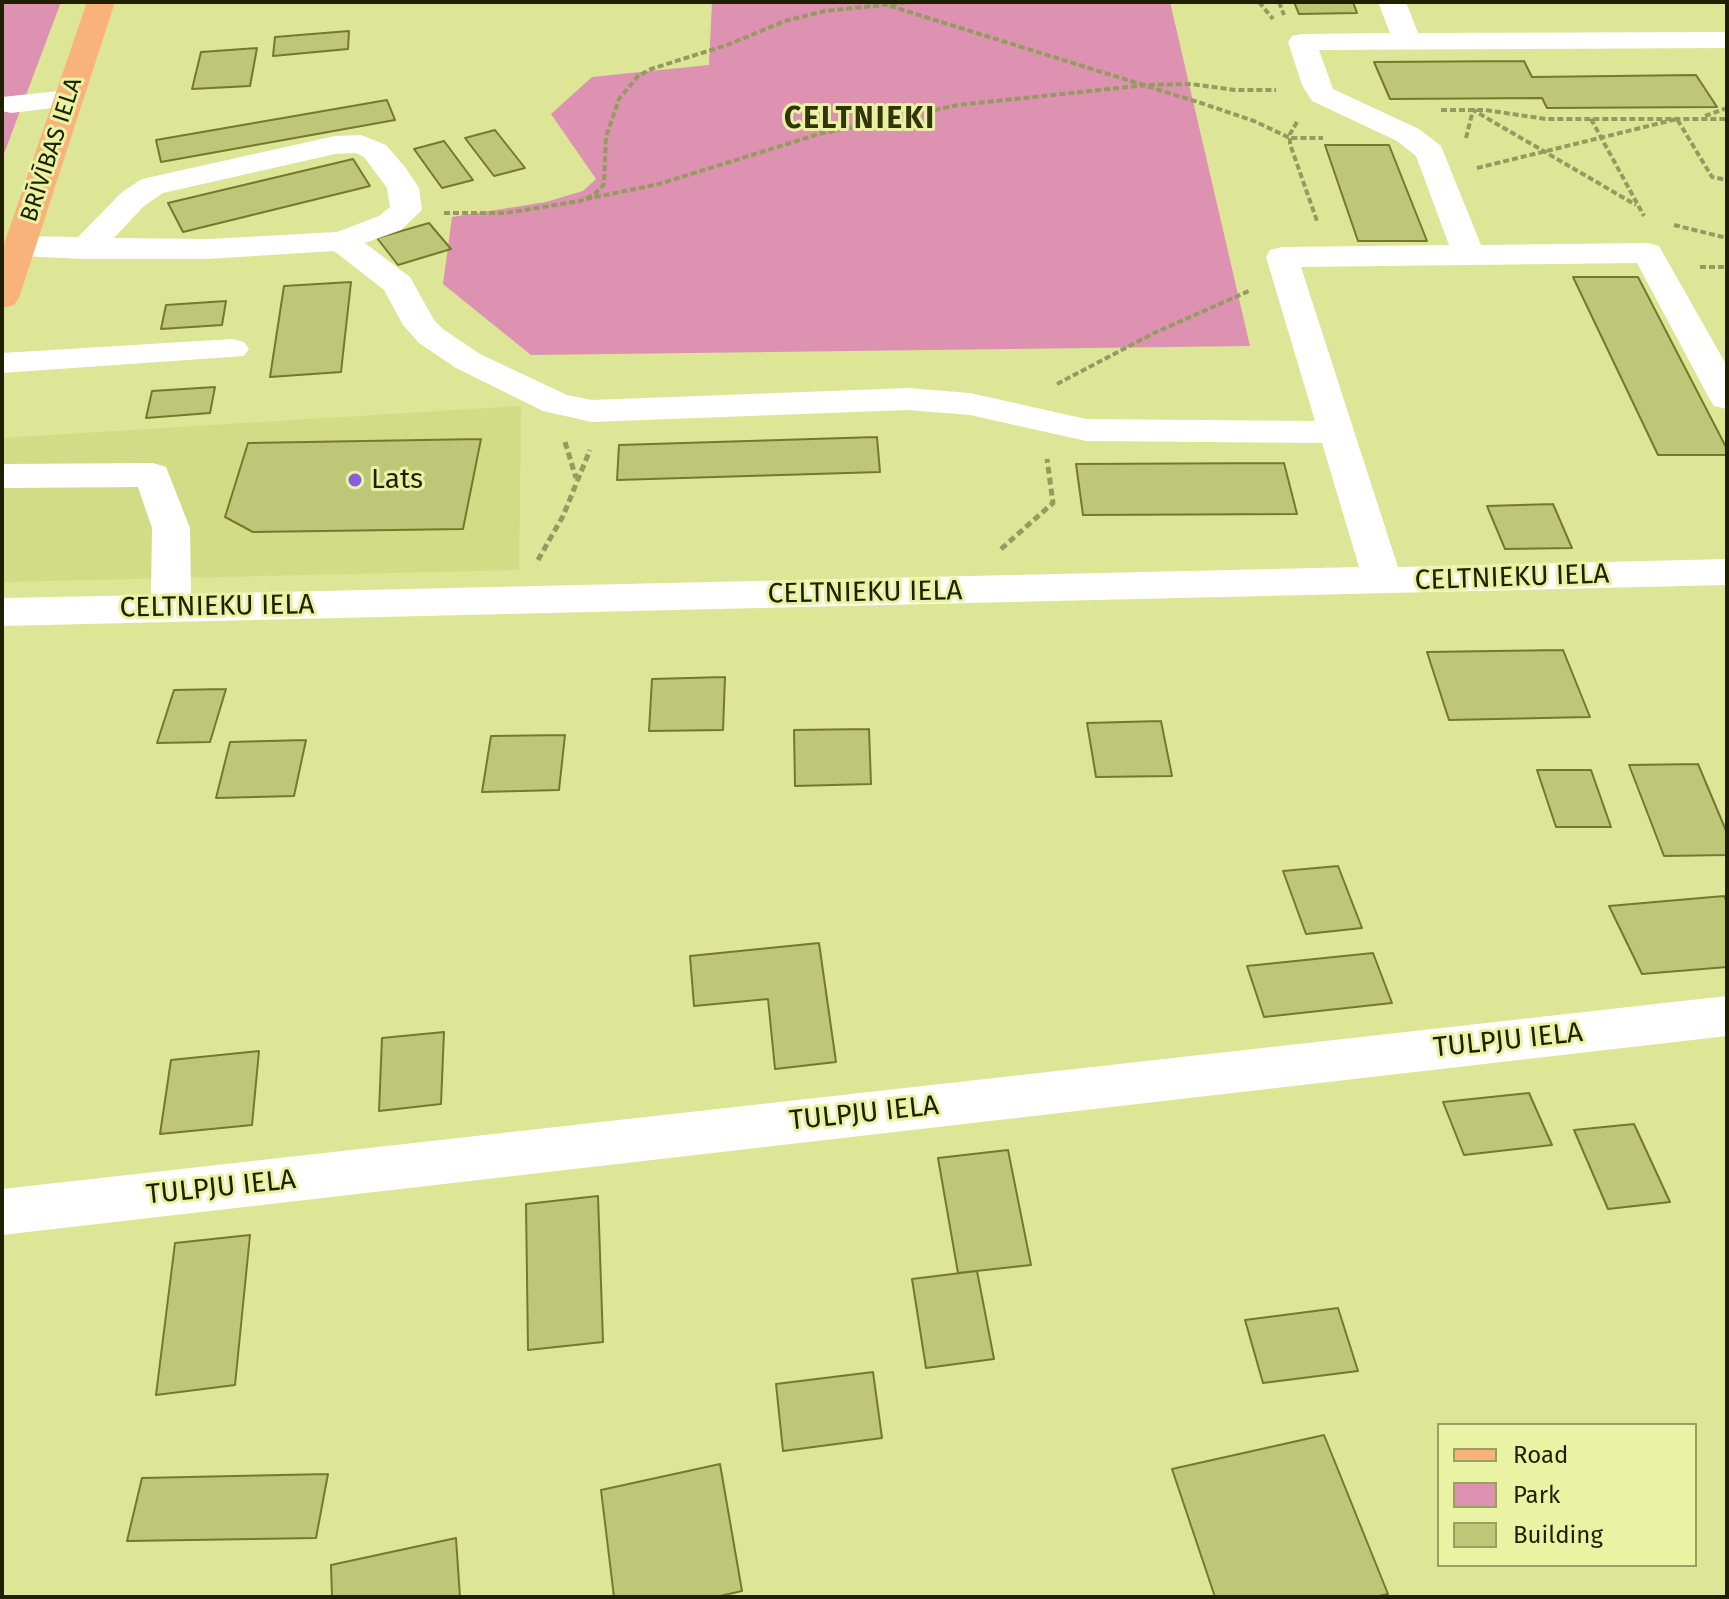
<!DOCTYPE html>
<meta charset="utf-8">
<style>
body{margin:0}
#map{position:relative;width:1729px;height:1599px;overflow:hidden;background:#dde596;font-family:"Fira Sans",sans-serif}
canvas{display:block}
.frame{position:absolute;inset:0;border:4px solid #1e2001;pointer-events:none}
.legend{position:absolute;left:1437px;top:1423px;width:260px;height:144px;box-sizing:border-box;background:#eaf3a3;border:2px solid #989f62;margin:0;padding:10px 14px;list-style:none;font-size:24px;color:#1e2001}
.legend li{display:flex;align-items:center;gap:16px;height:40px}
.legend b{width:40px;border:2px solid #989f62}
</style>
<div id="map">
<canvas width="1729" height="1599"></canvas>
<div class="frame"></div>
<ul class="legend">
<li><b style="height:10px;background:#f9b37a"></b>Road</li>
<li><b style="height:22px;background:#dc92b0"></b>Park</li>
<li><b style="height:22px;background:#bec678"></b>Building</li>
</ul>
</div>
<script>
const ctx = document.querySelector('canvas').getContext('2d');
ctx.lineJoin = 'round';
function paint(path, color) { ctx.fillStyle = color; ctx.fill(path, 'evenodd'); }
const poly = rows => new Path2D(rows.map(r => 'M' + r).join(''));
function strokePath(path, color, width, dash) { ctx.strokeStyle = color; ctx.lineWidth = width; ctx.lineCap = dash ? 'butt' : 'round'; ctx.setLineDash(dash || []); ctx.stroke(path); }
function write(font, color, halo, rows, align = 'center') {
  ctx.font = font + ' "Fira Sans",sans-serif'; ctx.lineWidth = 6; ctx.setLineDash([]); ctx.textBaseline = 'middle'; ctx.strokeStyle = halo; ctx.fillStyle = color; for (const [text, x, y, turn = 0] of rows) {
    ctx.save(); ctx.translate(x, y); ctx.rotate((+turn || 0) * Math.PI / 180); ctx.textAlign = isNaN(turn) ? turn : align; if (halo) ctx.strokeText(text, 0, 0); ctx.fillText(text, 0, 0); ctx.restore();
  }
}
const built = poly([
 [521,406,519,570,2,582,2,438]
]);
const green = poly([
 [2,2,61,2,2,159],
 [712,2,1170,2,1250,346,531,355,443,284,452,217,546,202,583,191,596,179,551,114,592,77,709,65]
]);
const building = poly([
 [1294,2,1353,2,1357,13,1299,14,1294,2],
 [349,31,348,49,273,56,275,37,349,31],
 [257,48,250,86,192,89,201,52,257,48],
 [1524,61,1532,77,1696,75,1717,107,1547,108,1542,98,1390,99,1374,62,1524,61],
 [387,100,395,120,161,162,156,140,387,100],
 [495,130,525,168,494,176,465,138,495,130],
 [444,141,473,180,442,188,414,149,444,141],
 [1325,145,1389,145,1427,241,1358,241,1325,145],
 [353,159,370,186,183,232,168,203,353,159],
 [429,223,451,249,398,265,377,238,429,223],
 [1573,277,1638,277,1727,449,1727,455,1658,455,1573,277],
 [351,282,341,372,270,377,284,286,351,282],
 [226,301,222,325,161,329,166,305,226,301],
 [215,387,210,413,146,418,152,391,215,387],
 [877,437,880,472,617,480,619,445,877,437],
 [481,439,463,529,253,532,225,517,248,443,481,439],
 [1284,463,1297,514,1083,515,1076,464,1284,463],
 [1553,504,1572,548,1505,549,1487,506,1553,504],
 [1563,650,1590,717,1449,720,1427,652,1563,650],
 [725,677,723,730,649,731,652,679,725,677],
 [226,689,210,742,157,743,174,690,226,689],
 [1161,721,1172,776,1096,777,1087,723,1161,721],
 [869,729,871,784,795,786,794,730,869,729],
 [565,735,559,790,482,792,491,736,565,735],
 [306,740,294,796,216,798,230,742,306,740],
 [1698,764,1727,833,1727,855,1664,856,1629,765,1698,764],
 [1537,770,1591,770,1611,827,1556,827,1537,770],
 [1338,866,1362,928,1306,934,1283,871,1338,866],
 [1724,896,1727,902,1727,967,1642,974,1609,906,1724,896],
 [819,943,836,1062,775,1069,768,999,694,1006,690,956,819,943],
 [1373,953,1392,1003,1264,1017,1247,966,1373,953],
 [444,1032,441,1104,379,1111,382,1038,444,1032],
 [259,1051,252,1125,160,1134,171,1060,259,1051],
 [1529,1093,1552,1145,1464,1155,1443,1102,1529,1093],
 [1634,1124,1670,1202,1608,1209,1574,1130,1634,1124],
 [1008,1150,1031,1265,958,1273,938,1158,1008,1150],
 [598,1196,603,1342,528,1350,526,1204,598,1196],
 [250,1235,235,1385,156,1395,175,1243,250,1235],
 [977,1271,994,1359,926,1368,912,1279,977,1271],
 [1338,1308,1358,1371,1263,1383,1245,1320,1338,1308],
 [873,1372,882,1438,783,1451,776,1384,873,1372],
 [1324,1435,1388,1594,1374,1597,1215,1597,1172,1469,1324,1435],
 [720,1464,742,1591,716,1597,614,1597,601,1490,720,1464],
 [328,1474,316,1538,127,1541,142,1478,328,1474],
 [456,1538,460,1597,332,1597,331,1565,456,1538]
]);
const pathFar1 = poly([
 [1259,2,1273,19],
 [1279,2,1284,15],
 [890,6,1201,103,1254,121,1290,138,1323,138],
 [1441,110,1485,110,1546,119,1727,119],
 [1705,116,1727,108],
 [1591,119,1644,216],
 [1297,122,1290,134,1290,144,1317,221],
 [1466,138,1473,110,1636,205],
 [1477,168,1677,119,1712,177,1727,180],
 [586,199,659,184,819,134,958,105,1147,85,1191,84,1235,90,1276,90],
 [444,213,506,213,580,201,594,195,604,184,606,137,619,99,638,76,651,69,727,45,785,21,825,11,912,2],
 [1674,225,1727,238],
 [1700,267,1727,267],
 [1057,384,1154,333,1249,291]
]);
const path = poly([
 [565,442,576,478],
 [1001,549,1053,503,1047,459],
 [538,560,563,516,590,450]
]);
const minor = poly([
 [1378,2,1406,2,1418,33,1727,32,1727,48,1319,50,1333,89,1419,129,1441,146,1481,245,1648,243,1659,246,1727,366,1727,409,1714,406,1709,398,1637,263,1301,267,1398,567,1727,559,1727,585,2,626,2,598,151,595,152,528,138,487,2,488,2,464,153,463,166,467,190,528,191,594,1359,567,1322,443,1086,441,970,415,908,410,592,422,543,411,456,368,419,343,403,325,384,290,334,251,208,259,85,259,20,256,9,253,4,246,9,239,20,236,78,237,122,192,142,179,335,136,361,135,386,145,405,167,419,188,422,210,401,230,365,243,410,277,434,320,443,329,480,354,567,395,592,400,908,388,970,393,1086,419,1315,421,1266,257,1270,250,1282,247,1449,245,1416,156,1397,141,1312,101,1302,85,1288,42,1292,36,1302,34,1390,33,1378,2],
 [356,153,364,157,387,188,390,207,379,216,337,232,208,239,114,238,144,206,163,193,335,154,356,153],
 [68,90,78,93,83,99,78,105,11,113,2,111,2,97,68,90],
 [232,339,244,342,249,349,244,356,2,373,2,353,232,339],
 [1727,996,1727,1036,2,1235,2,1189,1727,996]
]);
const major = poly([
 [87,2,115,2,19,298,14,305,2,308,2,250,87,2]
]);
const markers = [
 [355,480,8,"#835fda"]
];
const farStreetnames = [
 ["BRĪVĪBAS IELA",52,150,-72]
];
const poiNames = [
 ["Lats",371,480]
];
const streetNames = [
 ["CELTNIEKU IELA",1512,578,-2],
 ["CELTNIEKU IELA",865,593,-1],
 ["CELTNIEKU IELA",217,607,-1],
 ["TULPJU IELA",1508,1041,-6],
 ["TULPJU IELA",864,1114,-6],
 ["TULPJU IELA",221,1188,-6]
];
const farDistrictnames = [
 ["CELTNIEKI",860,120]
];
paint(built, '#d2db85');
paint(green, '#dc92b0');
paint(building, '#bec678');
strokePath(building, '#747a2d', 2);
strokePath(pathFar1, '#959a5e', 4, [6, 3]);
strokePath(path, '#959a5e', 5, [7, 4]);
paint(minor, '#fff');
paint(major, '#f9b37a');
for (const [x, y, r, color] of markers) { const dot = new Path2D(); dot.arc(x, y, r, 0, 2 * Math.PI); ctx.fillStyle = color; ctx.fill(dot); strokePath(dot, '#eaf3a3', 3); }
write('24px', '#1e2001', '#eaf3a3', farStreetnames);
write('28px', '#1e2001', '#eaf3a3', poiNames, 'left');
write('28px', '#1e2001', '#eaf3a3', streetNames);
ctx.letterSpacing = '2px';
write('bold 30px', '#32350b', '#eaf3a3', farDistrictnames);
ctx.letterSpacing = '0px';
</script>
